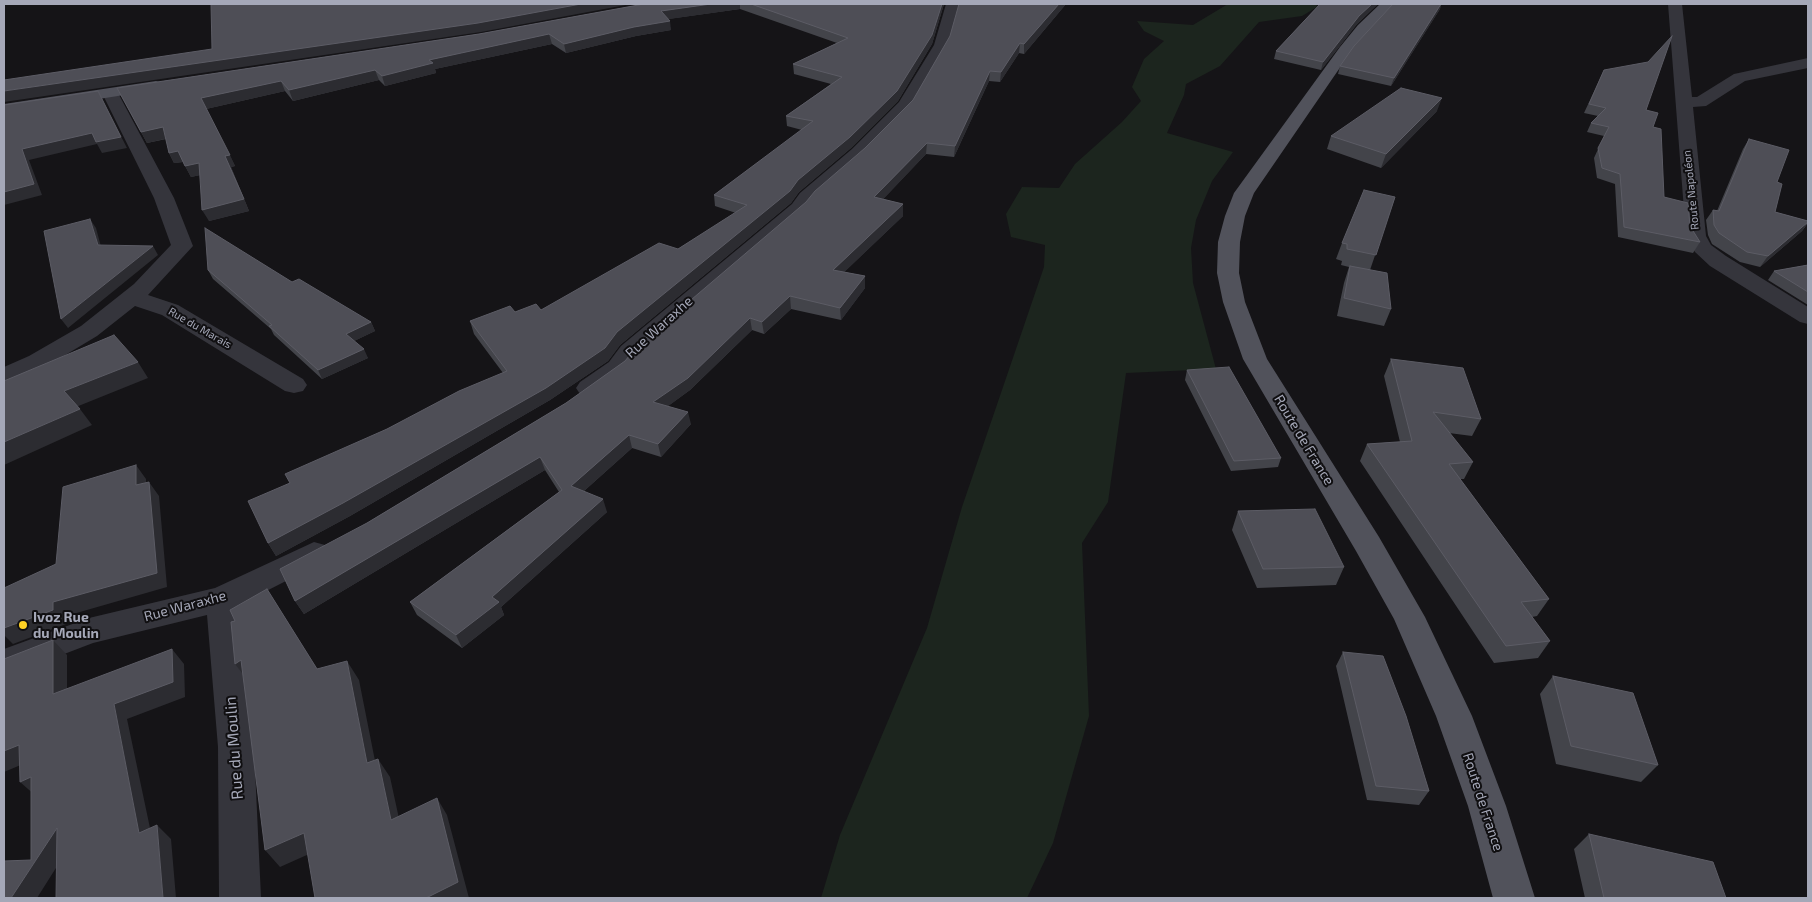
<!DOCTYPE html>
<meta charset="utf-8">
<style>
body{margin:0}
#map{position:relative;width:1812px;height:902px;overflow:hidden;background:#151417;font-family:"Exo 2",sans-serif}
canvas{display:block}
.frame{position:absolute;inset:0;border:5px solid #a5a8b8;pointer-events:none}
</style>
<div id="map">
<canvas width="1812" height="902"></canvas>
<div class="frame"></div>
</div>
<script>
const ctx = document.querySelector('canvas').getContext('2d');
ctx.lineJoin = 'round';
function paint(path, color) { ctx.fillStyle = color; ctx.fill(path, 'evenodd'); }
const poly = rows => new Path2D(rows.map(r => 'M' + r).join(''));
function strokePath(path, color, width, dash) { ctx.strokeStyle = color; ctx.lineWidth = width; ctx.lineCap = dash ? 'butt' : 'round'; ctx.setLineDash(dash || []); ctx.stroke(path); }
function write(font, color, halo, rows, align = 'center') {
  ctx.font = font + ' "Exo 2",sans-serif'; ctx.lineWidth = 4; ctx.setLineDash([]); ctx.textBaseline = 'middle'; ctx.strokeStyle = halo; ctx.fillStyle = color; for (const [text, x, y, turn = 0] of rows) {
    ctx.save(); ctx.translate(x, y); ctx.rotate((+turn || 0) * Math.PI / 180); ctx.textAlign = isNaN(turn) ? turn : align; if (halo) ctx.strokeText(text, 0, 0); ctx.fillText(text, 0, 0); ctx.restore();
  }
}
const green = poly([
 [1228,4,1316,4,1317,7,1302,16,1259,22,1220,66,1186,84,1184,95,1167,133,1233,152,1212,181,1196,220,1191,248,1193,283,1216,369,1126,373,1108,502,1082,543,1089,716,1053,843,1027,898,821,898,840,835,927,628,962,507,1044,267,1045,245,1011,237,1006,214,1022,187,1059,188,1075,164,1122,122,1141,101,1132,87,1144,59,1164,41,1144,31,1137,21,1193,25]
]);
const minor = poly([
 [946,4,960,4,956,22,948,45,912,109,864,157,814,201,806,212,639,356,627,372,598,394,589,396,580,394,576,388,580,382,609,362,621,346,792,204,800,193,852,149,899,102,934,45,946,4],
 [1668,4,1682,4,1692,97,1697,97,1734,74,1808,58,1808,68,1745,81,1706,106,1693,107,1706,236,1711,245,1726,256,1808,307,1808,324,1800,322,1710,266,1695,252,1686,236,1668,4],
 [110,88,118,93,174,198,193,246,148,295,178,305,303,379,307,385,303,391,294,393,285,391,162,315,135,306,97,336,47,366,4,384,4,367,29,356,81,326,134,284,171,245,154,198,102,93,110,88],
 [314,542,325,545,329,553,325,561,239,605,254,747,261,898,219,898,218,747,207,615,93,643,4,677,4,649,89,618,215,588,314,542]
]);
const major = poly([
 [1380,4,1395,4,1350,53,1254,193,1245,216,1240,242,1239,273,1245,302,1267,359,1379,537,1425,617,1472,716,1506,806,1535,898,1493,898,1468,806,1436,716,1394,619,1356,551,1243,359,1223,302,1217,273,1218,242,1225,216,1234,193,1340,47,1358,25,1380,4],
 [156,81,162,83,164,86,162,89,4,114,4,104,156,81]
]);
const wall = poly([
 [644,4,944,4,932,44,898,101,851,148,799,192,791,203,620,345,608,361,550,400,350,516,276,556,268,543,290,483,387,429,503,373,474,334,470,321,515,312,541,310,678,249,736,213,715,206,714,195,802,130,787,126,786,116,831,84,794,74,793,64,837,43,740,9,668,19,671,30,636,36,566,53,552,44,435,69,436,73,385,86,379,80,293,101,285,91,206,109,235,166,231,167,249,211,209,221,200,175,191,177,183,162,174,163,169,153,166,139,147,143,117,88,479,34],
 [1066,4,1024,54,1019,53,1000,82,989,81,954,157,926,154,883,199,903,204,903,216,844,272,865,276,865,288,841,320,791,309,764,334,752,330,690,390,668,406,691,424,661,457,632,448,584,491,607,512,501,607,504,615,462,648,417,615,410,602,559,492,545,470,304,614,295,601,367,523,566,403,625,361,806,202,865,148,913,100,950,36],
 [1320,4,1378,4,1357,24,1321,70,1274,59,1276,51],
 [1393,4,1441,4,1440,9,1391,86,1338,74,1340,66],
 [1604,70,1646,110,1653,127,1664,197,1690,226,1700,242,1693,253,1618,237,1615,184,1597,178,1594,158,1604,136,1587,132,1591,123,1598,116,1584,113],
 [1437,111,1381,168,1327,149,1331,136],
 [1749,139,1777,182,1775,212,1808,221,1808,223,1802,231,1760,267,1740,262,1712,244,1708,235,1706,220,1713,210,1717,211,1743,149],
 [1395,197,1370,270,1391,309,1384,326,1337,316,1344,283,1349,267,1341,265,1342,261,1336,259,1342,243],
 [1808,265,1808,305,1768,280,1774,271],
 [208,270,292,282,371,322,375,331,354,341,368,358,322,379,274,335,271,329,213,279],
 [1391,359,1481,419,1472,436,1449,433,1473,462,1464,479,1460,479,1549,599,1537,616,1532,617,1550,641,1538,658,1494,663,1360,461,1367,444,1400,442,1384,376],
 [1187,370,1281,458,1278,467,1231,471,1185,380],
 [1238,511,1344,567,1336,585,1257,588,1232,530],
 [1343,652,1429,791,1419,805,1367,800,1336,666],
 [1553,676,1658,765,1641,782,1556,764,1540,694],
 [1589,834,1726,898,1585,898,1574,849]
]);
const shadedWall = poly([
 [581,4,631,4,481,32,4,102,4,91],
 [711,4,740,4,740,9,662,20,661,11],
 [942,4,944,4,932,44,898,101,851,148,799,192,791,203,620,345,608,361,550,400,350,516,276,556,268,543,617,332,798,180],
 [1059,4,1066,4,1024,54,1024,44],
 [1372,4,1378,4,1357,24,1321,70,1323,62,1359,16],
 [1441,4,1440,9,1391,86,1394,78],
 [670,21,671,30,636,36,566,53,564,44,634,27],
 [549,34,552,44,435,69,436,73,385,86,382,76,429,60],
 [1020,43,1019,53,1000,82,1001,72],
 [375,70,379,80,293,101,289,90],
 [990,71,989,81,954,157,955,146],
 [281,81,285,91,206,109,201,98],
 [98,91,127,148,102,153,97,144,29,160,42,195,4,205,4,192,22,149],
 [1442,98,1437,111,1381,168,1386,154],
 [163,127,169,138,147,143,141,132],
 [927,143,926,154,875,208,874,197],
 [178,151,183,162,174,163,169,153],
 [230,155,235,166,231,167,249,211,209,221,202,210,225,156],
 [199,163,205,174,191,177,185,166],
 [903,204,903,216,834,282,833,270],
 [90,219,96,228,103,254,98,245],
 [1808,222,1802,231,1760,267,1768,256],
 [153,246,158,255,68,328,61,319],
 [865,276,865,288,841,320,840,308],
 [790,296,791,309,764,334,762,322],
 [750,318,752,330,690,390,656,415,653,402],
 [371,322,375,331,350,343,346,334],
 [364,349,368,358,322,379,318,370],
 [138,362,148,378,76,407,64,391],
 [80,409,92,425,4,465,4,442],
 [688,412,691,424,661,457,658,444],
 [629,435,632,448,575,499,571,486],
 [540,457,545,470,304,614,295,601],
 [136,465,146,479,146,499,136,485],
 [149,482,159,496,167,587,66,616,66,624,13,644,4,635,4,628,53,602],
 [603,499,607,512,501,607,504,615,462,648,456,635,492,597],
 [267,589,279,608,329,687,317,669],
 [53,640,67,655,67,708,53,694],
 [172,649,184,664,185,697,127,719,154,847,139,833,114,704],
 [241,660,249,682,235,664],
 [347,661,359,680,379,781,367,763],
 [19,745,35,759,4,772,4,751],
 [378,759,390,777,403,837,391,820],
 [31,777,36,796,20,782],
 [437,798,447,815,469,898,426,898],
 [157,825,171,839,176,898,163,898],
 [57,828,73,841,37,898,11,898],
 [304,833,318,850,280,867,265,850]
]);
const building = poly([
 [211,4,581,4,478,23,4,91,4,80,212,49,211,4],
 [644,4,711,4,661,11,670,21,634,27,564,44,549,34,429,60,433,63,382,76,375,70,289,90,281,81,201,98,230,155,225,156,244,199,202,210,199,163,185,166,178,151,169,153,163,127,141,132,117,88,479,34,644,4],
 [751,4,942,4,932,35,897,91,850,137,798,180,790,191,617,332,605,348,546,388,343,503,268,543,248,501,290,483,285,474,387,429,459,391,507,371,470,321,510,306,515,312,536,304,541,310,659,243,678,249,747,205,714,195,813,121,786,116,842,77,793,64,848,38,751,4],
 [959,4,1059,4,1024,44,1020,43,1001,72,990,71,955,146,927,143,874,197,903,204,833,270,865,276,840,308,790,296,762,322,750,318,688,378,653,402,688,412,658,444,629,435,571,486,603,499,492,597,499,602,456,635,410,602,562,490,540,457,295,601,280,569,367,523,566,403,625,361,638,345,806,202,815,191,865,148,913,100,950,36,959,4],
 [1320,4,1372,4,1359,16,1323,62,1276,51,1320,4],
 [1393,4,1441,4,1394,78,1340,66,1354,46,1393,4],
 [1672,36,1646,110,1658,113,1653,127,1661,129,1664,197,1688,203,1690,226,1700,242,1624,227,1620,174,1602,168,1598,148,1609,127,1591,123,1606,108,1589,104,1604,70,1648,62,1672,36],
 [1401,88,1442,98,1386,154,1331,136,1401,88],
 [98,91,121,137,96,142,92,133,22,149,34,184,4,192,4,105,98,91],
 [1749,139,1789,150,1777,182,1782,184,1775,212,1808,221,1808,222,1768,256,1747,252,1719,233,1714,225,1713,210,1719,211,1749,139],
 [1364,190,1395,197,1376,255,1347,249,1347,244,1342,243,1364,190],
 [90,219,98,245,153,246,61,319,44,231,90,219],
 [205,228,292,282,299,279,371,322,346,334,364,349,318,370,269,326,272,325,208,270,205,228],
 [1808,265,1808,292,1774,271,1808,265],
 [1350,266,1387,273,1391,309,1344,298,1350,266],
 [114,335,138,362,64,391,80,409,4,442,4,381,114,335],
 [1391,359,1463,368,1481,419,1433,412,1473,462,1449,464,1549,599,1521,602,1550,641,1506,646,1367,444,1412,441,1391,359],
 [1229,367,1281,458,1234,461,1187,370,1229,367],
 [136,465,136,485,149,482,157,573,53,602,53,610,4,628,4,588,56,564,63,487,136,465],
 [1315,509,1344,567,1263,569,1238,511,1315,509],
 [267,589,317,669,347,661,367,763,378,759,391,820,437,798,458,882,426,898,315,898,304,833,265,850,241,660,235,664,231,622,235,621,230,610,267,589],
 [53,640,53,694,172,649,173,682,114,704,139,833,157,825,163,898,56,898,57,828,11,898,4,898,4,861,31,860,31,777,20,782,19,745,4,751,4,659,53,640],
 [1343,652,1383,656,1406,716,1429,791,1376,786,1343,652],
 [1553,676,1633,693,1658,765,1571,746,1553,676],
 [1589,834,1713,862,1726,898,1604,898,1589,834]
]);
const markers = [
 [23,625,5,"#ffd124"]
];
const farStreetnames = [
 ["Route Napoléon",1691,190,-96],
 ["Rue du Marais",200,328,30]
];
const streetNames = [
 ["Rue Waraxhe",659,327,-42],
 ["Route de France",1304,440,59],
 ["Rue Waraxhe",185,606,-15],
 ["Route de France",1483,802,72]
];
const poiNames = [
 ["Ivoz Rue",33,617],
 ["du Moulin",33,633]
];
const nearStreetnames = [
 ["Rue du Moulin",234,748,-94]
];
paint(green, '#1c251e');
paint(minor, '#35353c');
paint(major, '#51525b');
paint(wall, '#43444a');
paint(shadedWall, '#2c2c31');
paint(building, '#4e4e56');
strokePath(building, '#5c5c65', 1);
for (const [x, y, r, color] of markers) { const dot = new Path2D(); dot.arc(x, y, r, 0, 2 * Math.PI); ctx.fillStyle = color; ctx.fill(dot); strokePath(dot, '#100f11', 2); }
write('11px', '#a5a8b8', '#100f11', farStreetnames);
write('14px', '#a5a8b8', '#100f11', streetNames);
write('bold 14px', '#a5a8b8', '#100f11', poiNames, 'left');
write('16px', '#a5a8b8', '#100f11', nearStreetnames);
</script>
